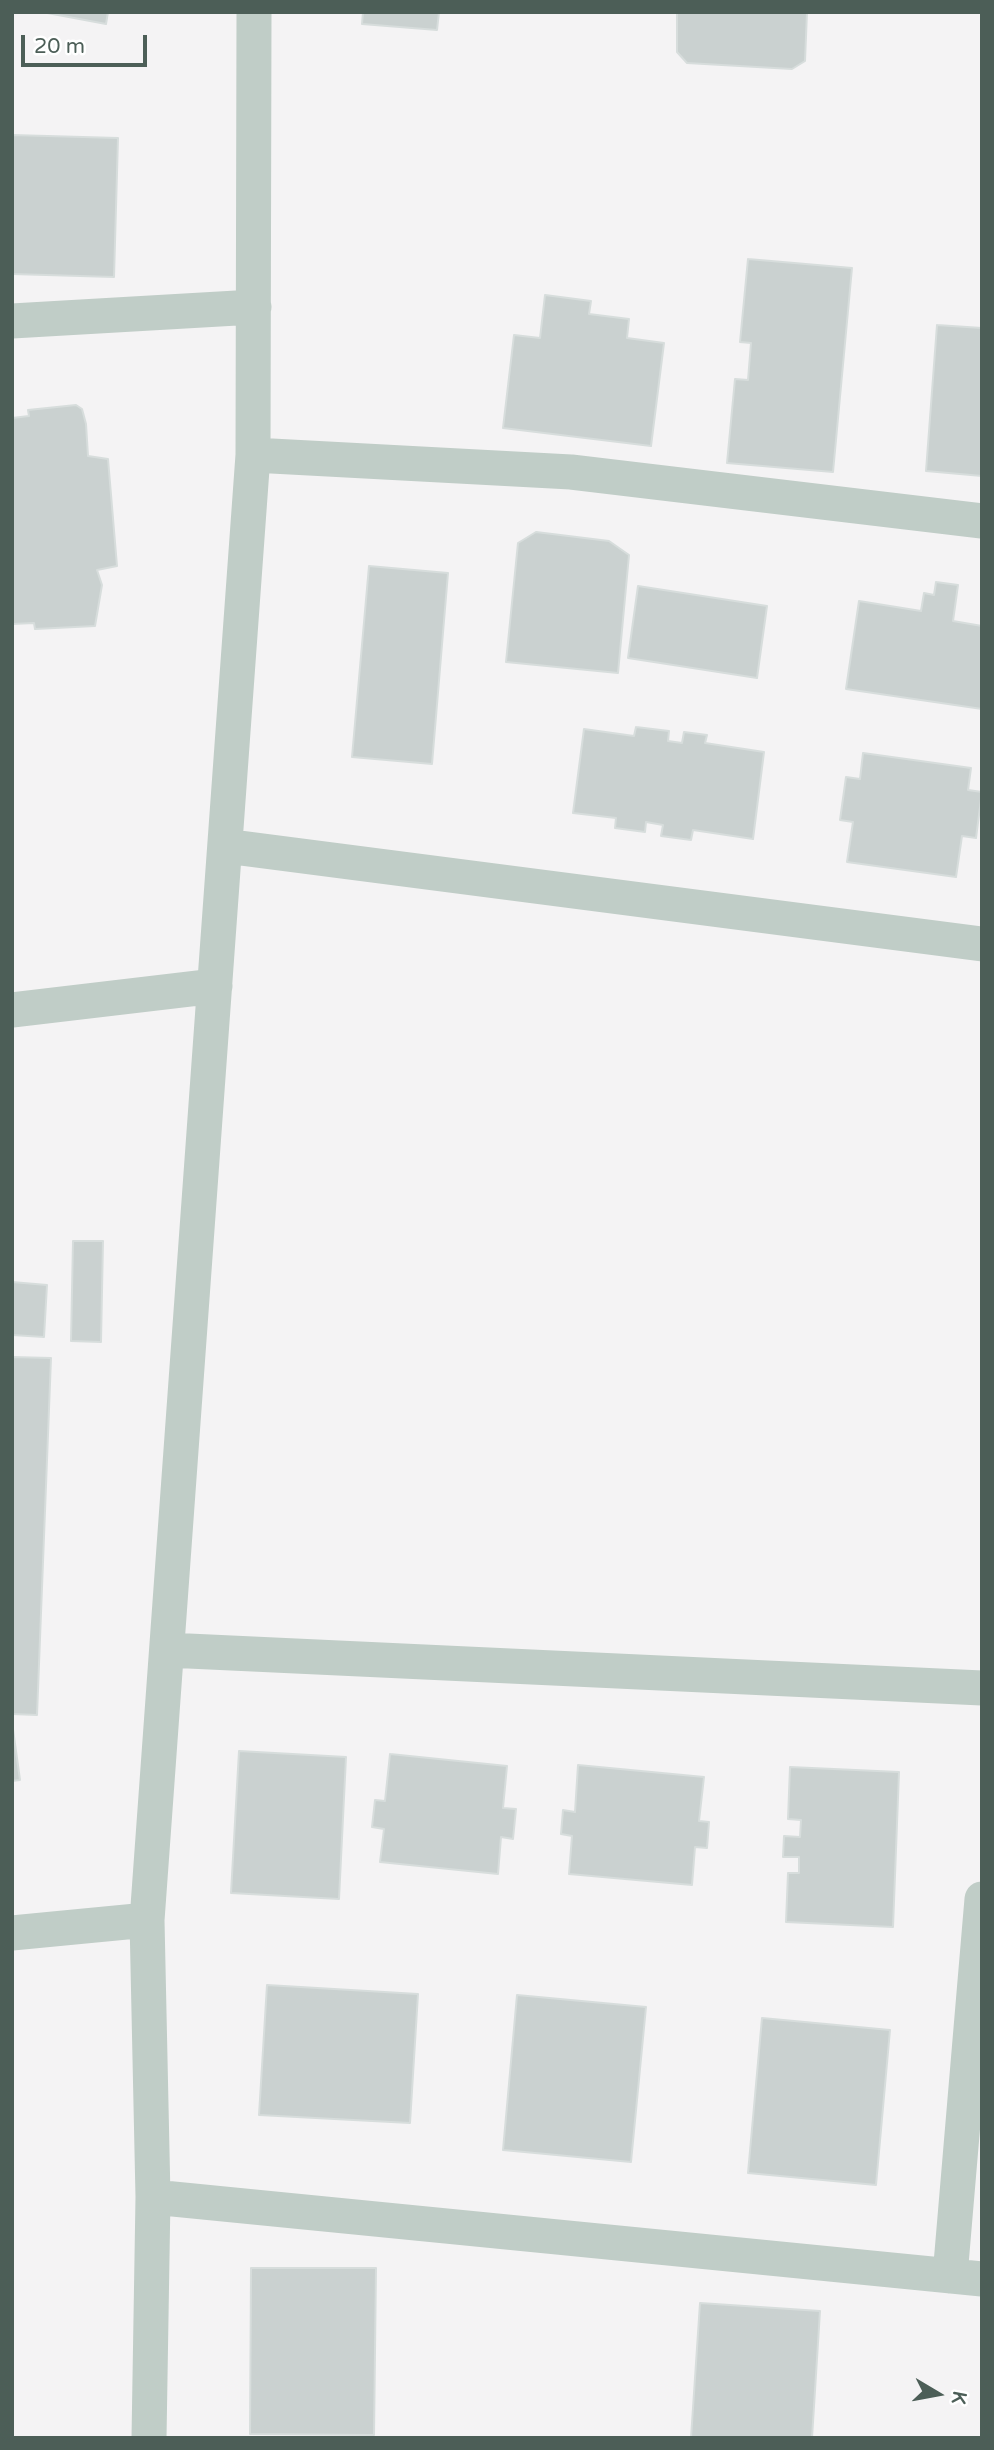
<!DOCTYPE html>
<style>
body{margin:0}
#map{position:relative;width:994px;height:2450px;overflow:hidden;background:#f4f3f4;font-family:"Varela Round",sans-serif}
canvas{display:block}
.frame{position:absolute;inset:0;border:14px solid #4c5e57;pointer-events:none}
.north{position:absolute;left:903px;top:2359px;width:70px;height:70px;-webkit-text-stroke:5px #fff;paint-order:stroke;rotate:100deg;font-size:19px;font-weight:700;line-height:28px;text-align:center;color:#4c5e57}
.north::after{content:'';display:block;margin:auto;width:24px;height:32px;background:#4c5e57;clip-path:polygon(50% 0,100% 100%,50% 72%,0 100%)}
.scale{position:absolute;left:21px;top:35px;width:126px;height:32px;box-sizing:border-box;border:4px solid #4c5e57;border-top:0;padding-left:9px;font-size:21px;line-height:24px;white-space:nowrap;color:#4c5e57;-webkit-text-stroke:5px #fff;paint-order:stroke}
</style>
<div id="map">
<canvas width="994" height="2450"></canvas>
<div class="frame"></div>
<div class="north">K</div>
<div class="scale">20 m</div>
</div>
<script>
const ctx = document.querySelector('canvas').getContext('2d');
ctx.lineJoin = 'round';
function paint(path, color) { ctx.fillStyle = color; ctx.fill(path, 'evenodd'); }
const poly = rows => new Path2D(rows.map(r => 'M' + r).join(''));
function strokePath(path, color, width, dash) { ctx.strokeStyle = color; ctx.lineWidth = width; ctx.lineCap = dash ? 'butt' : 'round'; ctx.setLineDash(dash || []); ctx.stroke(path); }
const building = poly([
 [42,12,108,12,106,24,42,12],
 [363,12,439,12,437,30,362,24,363,12],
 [677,12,807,12,805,61,792,69,687,63,677,52,677,12],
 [12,135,118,138,114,277,12,274,12,135],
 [748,259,852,268,833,472,727,463,735,379,748,380,751,343,740,342,748,259],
 [545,295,591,301,589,314,629,319,627,338,664,343,651,446,503,428,514,335,540,338,545,295],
 [937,325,982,328,982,476,926,471,937,325],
 [76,405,82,409,86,424,88,456,108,459,117,566,97,570,102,585,95,626,35,629,34,623,12,624,12,418,29,416,28,410,76,405],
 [536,532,609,541,629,555,618,673,506,662,518,543,536,532],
 [369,566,448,573,432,764,352,757,369,566],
 [936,582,958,585,953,621,982,626,982,709,846,689,859,601,921,611,924,593,934,595,936,582],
 [638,586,767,606,757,678,628,658,638,586],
 [636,727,669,731,668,741,682,743,684,732,707,735,705,743,764,752,753,839,693,830,691,840,661,836,663,825,646,822,645,832,615,828,616,818,573,813,584,729,634,736,636,727],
 [863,753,971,768,968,790,982,792,976,838,962,836,956,877,847,862,853,822,840,820,846,777,860,779,863,753],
 [73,1241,103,1241,101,1342,71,1341,73,1241],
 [12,1282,47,1285,44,1337,12,1335,12,1282],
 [12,1357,51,1358,37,1715,12,1714,12,1357],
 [12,1722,20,1780,12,1781,12,1722],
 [239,1751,346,1757,339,1899,231,1893,239,1751],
 [390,1754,507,1766,503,1808,516,1809,513,1839,501,1837,498,1874,380,1862,384,1829,372,1827,375,1800,385,1801,390,1754],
 [578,1765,704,1777,699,1821,709,1822,707,1848,695,1847,692,1885,569,1874,572,1836,561,1834,563,1810,575,1812,578,1765],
 [790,1767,899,1772,893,1927,786,1922,788,1873,799,1873,799,1857,783,1857,784,1836,800,1837,801,1820,788,1819,790,1767],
 [267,1985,418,1994,410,2123,259,2115,267,1985],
 [517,1995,646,2007,631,2162,503,2150,517,1995],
 [762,2018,890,2030,876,2185,748,2173,762,2018],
 [251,2268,376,2268,374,2435,250,2434,251,2268],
 [700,2303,820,2311,812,2438,691,2438,700,2303]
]);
const minor = poly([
 [12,321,254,307],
 [253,455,571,472,982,521],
 [225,846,982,944],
 [12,1010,215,986],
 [167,1650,982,1688],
 [12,1933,147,1920],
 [153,2197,982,2279],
 [950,2276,982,1899],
 [149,2438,153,2197,147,1920,253,455,254,12]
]);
paint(building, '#cad1d0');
strokePath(building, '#d7dddc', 2);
strokePath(minor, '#c0cdc7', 35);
</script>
